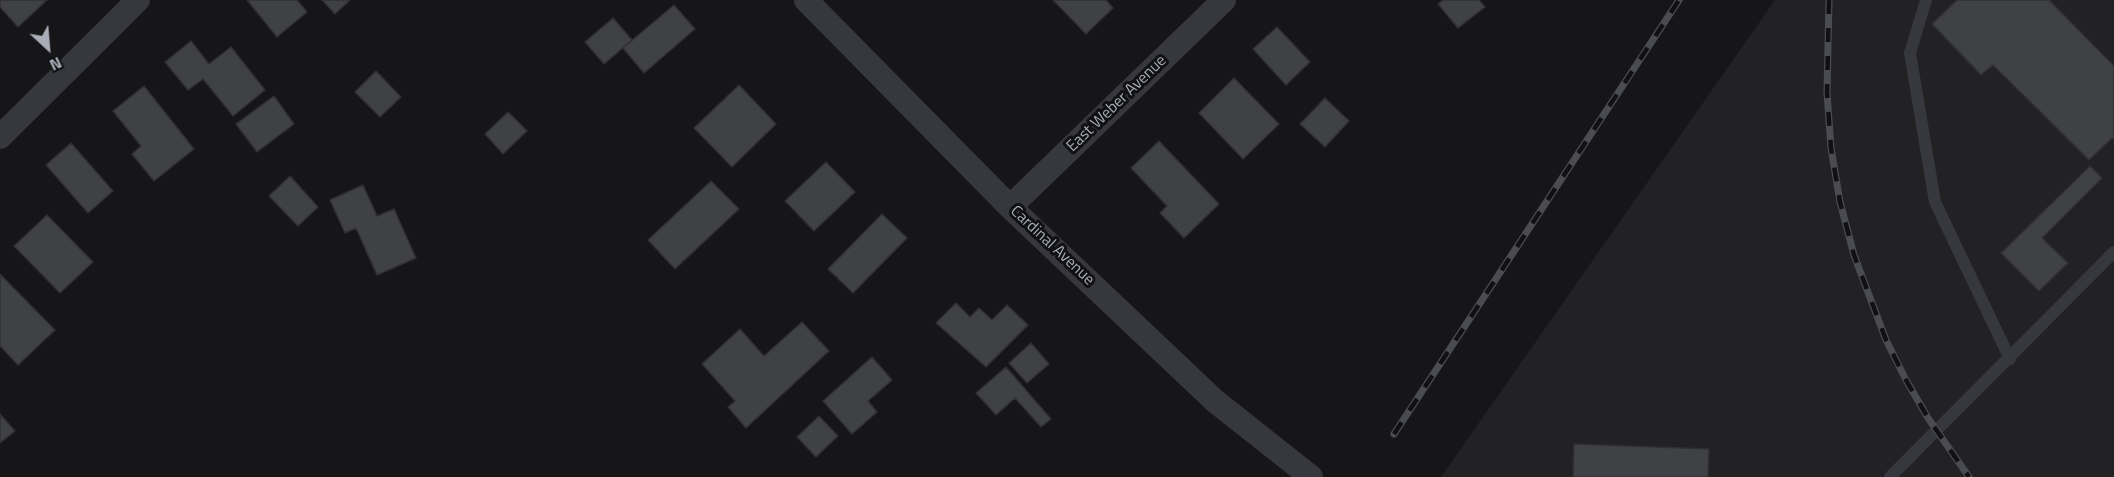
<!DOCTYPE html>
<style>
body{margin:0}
#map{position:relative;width:2114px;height:477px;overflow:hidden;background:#161618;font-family:"Titillium Web",sans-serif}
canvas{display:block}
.north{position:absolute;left:18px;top:18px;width:60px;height:60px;-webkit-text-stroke:4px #111113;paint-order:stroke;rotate:154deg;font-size:16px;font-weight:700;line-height:24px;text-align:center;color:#a8adb8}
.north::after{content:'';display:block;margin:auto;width:21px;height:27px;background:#a8adb8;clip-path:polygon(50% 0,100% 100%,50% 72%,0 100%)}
</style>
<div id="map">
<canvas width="2114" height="477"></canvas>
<div class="north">N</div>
</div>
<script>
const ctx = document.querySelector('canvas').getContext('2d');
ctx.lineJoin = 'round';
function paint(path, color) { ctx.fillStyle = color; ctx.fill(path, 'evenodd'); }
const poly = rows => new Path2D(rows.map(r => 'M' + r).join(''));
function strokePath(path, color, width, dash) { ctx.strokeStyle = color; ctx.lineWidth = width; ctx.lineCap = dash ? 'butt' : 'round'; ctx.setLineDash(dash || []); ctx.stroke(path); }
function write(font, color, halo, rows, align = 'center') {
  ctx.font = font + ' "Titillium Web",sans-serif'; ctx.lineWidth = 6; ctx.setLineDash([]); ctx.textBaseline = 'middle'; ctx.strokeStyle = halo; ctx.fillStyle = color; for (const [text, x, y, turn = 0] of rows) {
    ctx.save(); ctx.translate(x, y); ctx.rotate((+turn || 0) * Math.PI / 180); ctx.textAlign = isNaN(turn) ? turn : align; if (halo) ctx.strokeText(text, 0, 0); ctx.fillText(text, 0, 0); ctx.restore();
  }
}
const built = poly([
 [1775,0,2114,0,2114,477,1441,477]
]);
const building = poly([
 [0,0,47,0,18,27,0,7,0,0],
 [247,0,297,0,307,12,277,37,247,0],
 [322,0,350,0,335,14,322,0],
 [1053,0,1106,0,1113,8,1086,34,1053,0],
 [1443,0,1479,0,1485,7,1458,28,1438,4,1443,0],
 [1957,0,2049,0,2114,66,2114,139,2112,138,2089,160,1993,65,1981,75,1932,24,1957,0],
 [674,5,695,29,644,73,623,48,674,5],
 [613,18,632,40,604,64,585,42,613,18],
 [1277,27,1310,62,1286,85,1253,49,1277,27],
 [191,41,209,64,231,47,265,90,233,116,203,79,188,90,165,62,191,41],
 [376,71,401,97,380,117,355,92,376,71],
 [1234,78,1279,124,1243,159,1199,113,1234,78],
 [739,85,776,124,732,167,694,128,739,85],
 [144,86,194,149,154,181,132,154,141,146,113,111,144,86],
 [274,96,294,124,257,152,236,124,274,96],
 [1325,98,1349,121,1325,147,1300,124,1325,98],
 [508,112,527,131,503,154,485,134,508,112],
 [1159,141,1219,204,1184,238,1160,213,1167,206,1131,168,1159,141],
 [71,143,113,191,88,213,46,165,71,143],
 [826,162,855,192,814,231,785,201,826,162],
 [2090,166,2102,178,2042,238,2068,263,2039,291,2001,253,2090,166],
 [290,176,318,207,298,226,269,196,290,176],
 [711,181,739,209,675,269,648,240,711,181],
 [363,185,377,216,394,209,416,258,377,275,356,228,345,233,330,200,363,185],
 [882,214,907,238,853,293,828,269,882,214],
 [47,215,93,262,60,293,14,246,47,215],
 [0,274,55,330,18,365,0,346,0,274],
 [956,303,970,317,979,308,992,320,1007,305,1028,325,986,367,936,323,956,303],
 [802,322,829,351,746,428,728,407,735,401,702,364,740,329,764,356,802,322],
 [1031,343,1049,364,1027,383,1009,363,1031,343],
 [872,357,892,380,868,401,877,412,852,434,823,401,872,357],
 [1006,367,1051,419,1041,427,1015,398,996,415,976,393,1006,367],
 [0,414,15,431,0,443,0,414],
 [819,416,838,436,816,457,797,437,819,416],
 [1574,444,1709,449,1708,477,1573,477,1574,444]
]);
const lane = poly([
 [1926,0,1910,53,1935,202,2010,359],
 [1890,477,2114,252]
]);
const street = poly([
 [806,0,1010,207,1215,401,1311,477],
 [0,137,138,0],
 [1010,207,1224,0]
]);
const rail = poly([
 [1829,0,1827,93,1831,148,1840,202,1854,255,1886,340,1906,380,1928,418,1969,477],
 [1394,434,1679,0]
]);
const streetNames = [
 ["East Weber Avenue",1117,104,-44],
 ["Cardinal Avenue",1052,246,43]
];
paint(built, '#222225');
paint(building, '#404145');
strokePath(building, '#303034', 1.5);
strokePath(lane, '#37383d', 12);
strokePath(street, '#37383d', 24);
strokePath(rail, '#4a4c52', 7);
strokePath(rail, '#111113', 4.5, [14]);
write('16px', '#a8adb8', '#111113', streetNames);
</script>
